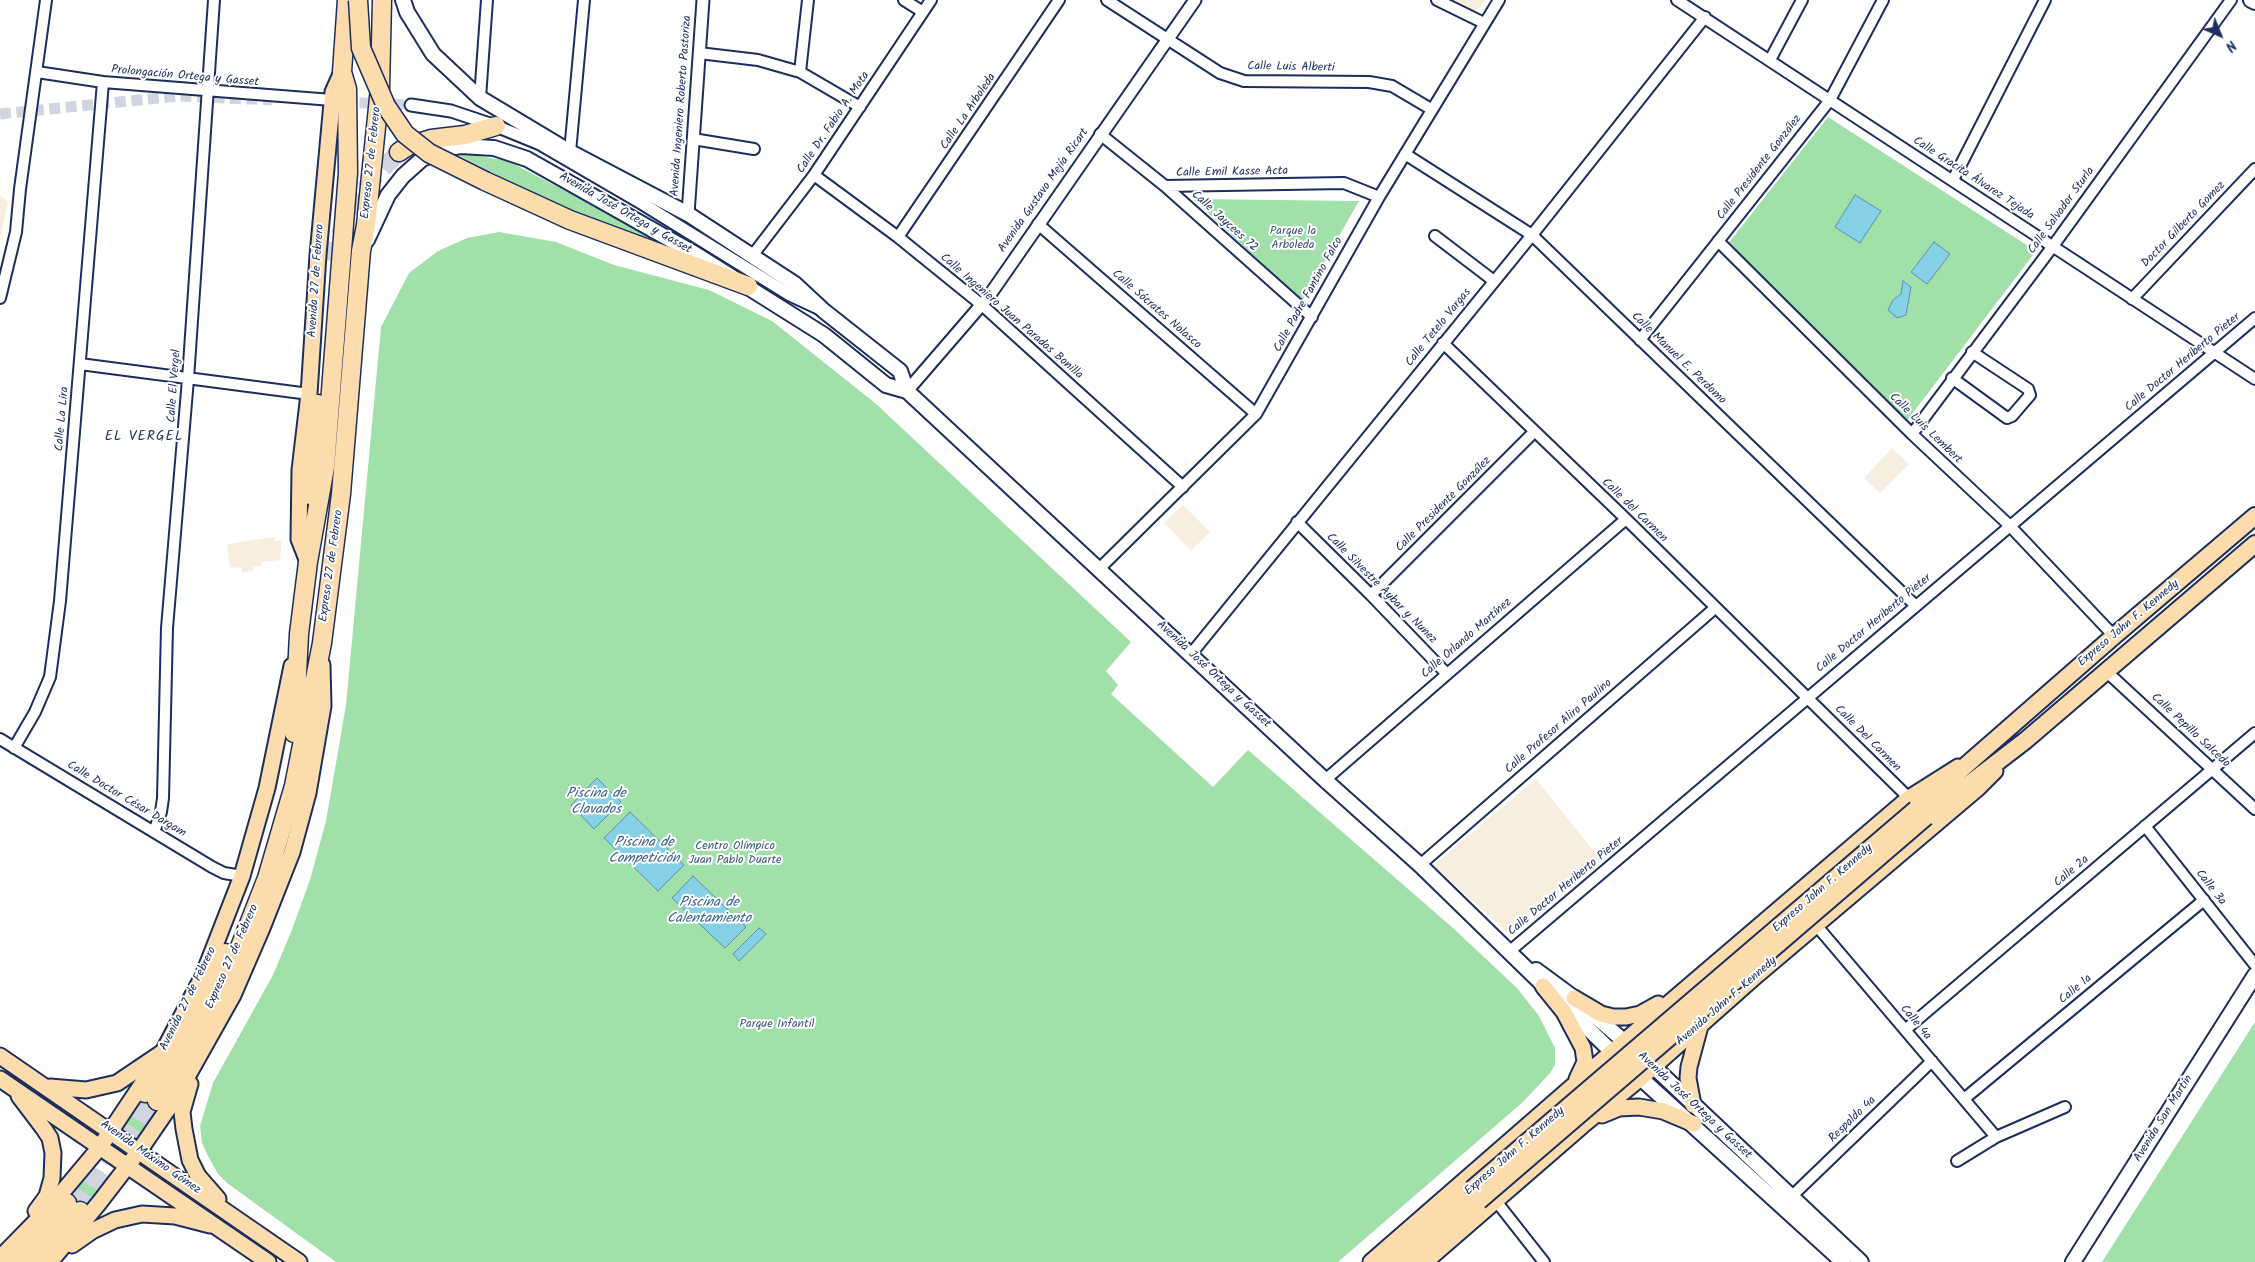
<!DOCTYPE html>
<meta charset="utf-8">
<style>
body{margin:0}
#map{position:relative;width:2255px;height:1262px;overflow:hidden;background:#fff;font-family:Kalam,sans-serif}
canvas{display:block}
.north{position:absolute;left:2195px;top:10px;width:50px;height:50px;-webkit-text-stroke:4px #fff;paint-order:stroke;rotate:136deg;font-size:14px;font-weight:700;line-height:20px;text-align:center;color:#1b2f5e}
.north::after{content:'';display:block;margin:auto;width:18px;height:22px;background:#1b2f5e;clip-path:polygon(50% 0,100% 100%,50% 72%,0 100%)}
</style>
<div id="map">
<canvas width="2255" height="1262"></canvas>
<div class="north">N</div>
</div>
<script>
const ctx = document.querySelector('canvas').getContext('2d');
ctx.lineJoin = 'round';
function paint(path, color) { ctx.fillStyle = color; ctx.fill(path, 'evenodd'); }
const poly = rows => new Path2D(rows.map(r => 'M' + r).join(''));
function strokePath(path, color, width, dash) { ctx.strokeStyle = color; ctx.lineWidth = width; ctx.lineCap = dash ? 'butt' : 'round'; ctx.setLineDash(dash || []); ctx.stroke(path); }
function write(font, color, halo, rows, align = 'center') {
  ctx.font = font + ' Kalam,sans-serif'; ctx.lineWidth = 4; ctx.setLineDash([]); ctx.textBaseline = 'middle'; ctx.strokeStyle = halo; ctx.fillStyle = color; for (const [text, x, y, turn = 0] of rows) {
    ctx.save(); ctx.translate(x, y); ctx.rotate((+turn || 0) * Math.PI / 180); ctx.textAlign = isNaN(turn) ? turn : align; if (halo) ctx.strokeText(text, 0, 0); ctx.fillText(text, 0, 0); ctx.restore();
  }
}
const built = poly([
 [1446,0,1485,0,1475,15],
 [0,195,8,202,0,238],
 [1892,448,1909,464,1880,493,1864,478],
 [1183,505,1210,532,1191,551,1164,523],
 [274,537,275,541,282,540,280,560,262,562,261,566,253,567,254,570,242,573,242,568,230,567,227,544],
 [1536,779,1600,859,1509,934,1433,865]
]);
const green = poly([
 [1828,117,2036,251,1906,422,1727,245],
 [469,154,508,161,693,257,565,210,458,155],
 [1193,199,1359,201,1302,301],
 [499,232,556,242,614,265,709,290,772,321,875,403,1131,642,1106,671,1118,685,1111,694,1213,787,1248,750,1453,928,1517,988,1539,1016,1555,1048,1555,1065,1550,1073,1523,1102,1338,1262,336,1262,227,1183,218,1174,208,1156,202,1143,200,1126,213,1083,273,975,291,932,310,880,326,821,346,705,381,327,409,273,438,251,467,238],
 [2255,1022,2255,1262,2102,1262],
 [140,1091,160,1105,138,1136,128,1136,123,1133,119,1125],
 [96,1168,107,1176,105,1187,85,1212,65,1198,87,1169]
]);
const water = poly([
 [1855,195,1881,211,1860,243,1835,227,1855,195],
 [1934,242,1950,254,1927,284,1911,272,1934,242],
 [1903,281,1911,287,1906,315,1897,318,1888,310,1893,300,1901,294,1903,281],
 [597,778,621,802,594,829,571,805,597,778],
 [630,812,684,865,658,891,604,838,630,812],
 [693,876,746,927,725,948,672,898,693,876],
 [759,928,766,934,739,961,733,954,759,928]
]);
const tertiaryTunnel = poly([
 [343,102,411,105],
 [0,114,179,96,272,100]
]);
const motorwayTunnel = poly([
 [331,261,334,248,350,210,373,178,399,152],
 [67,1203,103,1156,145,1094],
 [80,1211,157,1101]
]);
const minor = poly([
 [904,0,923,12],
 [1107,0,1220,73,1244,81,1369,82,1392,86,1431,109],
 [1437,0,1484,23],
 [1677,0,2255,379],
 [699,53,758,60,800,72,860,107],
 [1770,60,1802,0],
 [37,72,103,82,332,100],
 [800,72,808,0],
 [480,98,487,0],
 [1100,134,1165,186,1312,317],
 [693,139,754,149],
 [570,152,584,0],
 [1405,154,1532,235,1916,606],
 [814,175,898,237,982,305,1183,487],
 [1953,180,2045,0],
 [1165,186,1344,183,1379,197],
 [1038,224,1256,414],
 [1435,236,1494,281],
 [898,237,1059,0],
 [1718,241,1912,434,2009,525,2114,636],
 [752,256,814,175,931,0],
 [0,298,16,232,20,189,46,0],
 [2132,299,2255,169],
 [1640,340,1830,100,1883,0],
 [1443,343,1626,519,1909,798],
 [80,364,309,394],
 [1952,378,2007,418,2012,416,2030,395,2028,389,1972,352],
 [1912,434,2053,246,2231,0],
 [1297,522,1371,595,1446,673],
 [1099,569,1256,414,1379,197,1499,0],
 [1371,595,1534,432],
 [1191,654,1532,235,1705,17],
 [2107,672,2255,809],
 [0,739,212,867,224,873,242,876],
 [14,748,35,712,50,677,60,601,103,82],
 [1325,780,1626,519],
 [2145,826,2255,965],
 [154,832,161,812,163,798,167,628,188,379,214,0],
 [1420,865,1715,608],
 [1816,925,1996,1137],
 [1510,951,2255,318],
 [1905,1030,2255,733],
 [1964,1099,2204,900],
 [1957,1161,1996,1137,2065,1107],
 [1791,1197,1932,1061],
 [1496,1201,1544,1262]
]);
const tertiary = poly([
 [411,105,451,111,496,126,540,144,643,204,790,295,818,308],
 [688,214,703,0],
 [907,391,989,296,1195,0]
]);
const secondary = poly([
 [403,0,407,12,433,54,480,98,570,152,688,214,795,284,824,311,900,371,907,391,1325,780,1420,865,1612,1052,1843,1262],
 [2251,0,2255,2],
 [367,240,388,195,403,176,422,159,446,149,461,146,494,148,527,159,692,252,824,335,886,385,907,391],
 [1536,970,1574,998,1654,1067,1861,1262],
 [2073,1262,2255,975]
]);
const primary = poly([
 [308,562,299,539,300,470,309,394,318,255,333,92,342,72],
 [1543,986,1564,1012,1583,1048,1585,1062,1577,1079],
 [1574,998,1601,1014,1613,1017,1626,1017,1640,1014,1658,1004],
 [163,1052,203,976,242,876,267,788,292,666],
 [0,1056,299,1262],
 [0,1079,268,1262],
 [190,1084,182,1112,184,1129,190,1160,198,1176,218,1199],
 [50,1087,86,1090,117,1083,163,1052],
 [19,1096,44,1129,50,1138,53,1153,52,1178,47,1196,36,1211],
 [1693,1105,1688,1078,1689,1067,1700,1026],
 [1602,1115,1619,1108,1639,1107,1663,1111,1694,1124],
 [72,1245,92,1231,115,1220,142,1214,175,1216,210,1225],
 [0,1258,49,1208,100,1147,148,1075],
 [50,1262,99,1203,139,1151,174,1100,233,995,262,928,292,852,308,793,323,706,322,665],
 [1371,1262,1612,1052,1909,798,1958,767],
 [1425,1262,1583,1125,1642,1077,1757,975,1978,788,1995,771]
]);
const trunk = poly([
 [1916,809,2114,636,2255,516],
 [1926,817,2026,740,2255,544],
 [1390,1262,1472,1189],
 [1409,1262,1479,1201]
]);
const motorway = poly([
 [399,152,408,146,431,139,465,135,496,126],
 [485,181,570,220,748,286],
 [310,495,318,404],
 [294,733,299,634,308,562,325,467,348,173,347,89,342,72,347,0],
 [145,1093,183,1035,225,953],
 [157,1101,203,1023,238,952,267,878,294,786,322,643,341,494,361,251,366,225,380,88,382,0],
 [13,1262,67,1203],
 [34,1262,80,1211]
]);
const trunkBridge = poly([
 [1472,1189,1916,809],
 [1479,1201,1926,817]
]);
const motorwayBridge = poly([
 [358,0,361,48,386,106,405,134,429,153,485,181]
]);
const streetNames = [
 ["Calle Luis Alberti",1291,68,1],
 ["Prolongación Ortega y Gasset",185,77,5],
 ["Avenida Ingeniero Roberto Pastoriza",682,106,-86],
 ["Calle La Arboleda",969,112,-56],
 ["Calle Dr. Fabio A. Mota",834,123,-56],
 ["Expreso 27 de Febrero",372,163,-84],
 ["Calle Presidente González",1760,168,-52],
 ["Calle Emil Kasse Acta",1232,173,-1],
 ["Calle Gracita Álvarez Tejada",1973,179,33],
 ["Avenida Gustavo Mejía Ricart",1044,191,-55],
 ["Calle Salvador Sturla",2062,211,-54],
 ["Avenida José Ortega y Gasset",625,214,30],
 ["Calle Jaycees 72",1224,222,42],
 ["Doctor Gilberto Gomez",2184,225,-46],
 ["Avenida 27 de Febrero",317,281,-86],
 ["Calle Padre Fantino Falco",1309,295,-61],
 ["Calle Sócrates Nolasco",1156,310,41],
 ["Calle Ingeniero Juan Paradas Bonilla",1011,317,41],
 ["Calle Tetelo Vargas",1439,328,-51],
 ["Calle Manuel E. Perdomo",1678,359,44],
 ["Calle Doctor Heriberto Pieter",2183,363,-40],
 ["Calle El Vergel",175,386,-86],
 ["Calle La Lira",63,419,-85],
 ["Calle Luis Lembert",1925,429,44],
 ["Calle Presidente González",1444,505,-45],
 ["Calle del Carmen",1634,511,44],
 ["Expreso 27 de Febrero",332,566,-82],
 ["Calle Silvestre Aybar y Nunez",1381,589,45],
 ["Calle Doctor Heriberto Pieter",1874,624,-40],
 ["Expreso John F. Kennedy",2129,624,-40],
 ["Calle Orlando Martínez",1467,639,-41],
 ["Avenida José Ortega y Gasset",1213,675,43],
 ["Calle Profesor Aliro Paulino",1559,727,-41],
 ["Calle Pepillo Salcedo",2190,731,43],
 ["Calle Del Carmen",1867,739,45],
 ["Calle Doctor César Dargam",126,800,31],
 ["Calle 2a",2072,872,-40],
 ["Calle Doctor Heriberto Pieter",1566,887,-40],
 ["Calle 3a",2210,888,52],
 ["Expreso John F. Kennedy",1823,889,-41],
 ["Expreso 27 de Febrero",233,957,-66],
 ["Calle 1a",2076,990,-40],
 ["Avenida 27 de Febrero",189,999,-64],
 ["Avenida John F. Kennedy",1727,1002,-41],
 ["Calle 4a",1915,1023,50],
 ["Avenida José Ortega y Gasset",1694,1106,43],
 ["Avenida San Martín",2164,1119,-58],
 ["Respaldo 4a",1853,1120,-44],
 ["Expreso John F. Kennedy",1515,1152,-41],
 ["Avenida Máximo Gómez",150,1158,35]
];
const parkNames = [
 ["Parque la",1293,232],
 ["Arboleda",1293,246],
 ["Centro Olímpico",735,847],
 ["Juan Pablo Duarte",735,861],
 ["Parque Infantil",777,1025]
];
const neighbourhoodNames = [
 ["EL VERGEL",144,438]
];
const waterNames = [
 ["Piscina de",596,795],
 ["Clavados",596,811],
 ["Piscina de",644,844],
 ["Competición",644,860],
 ["Piscina de",709,904],
 ["Calentamiento",709,920]
];
paint(built, '#f8eee0');
paint(green, '#a1e1a9');
paint(water, '#86d1e6');
strokePath(water, '#5b90b0', 1);
strokePath(tertiaryTunnel, '#d1d5df', 11, [11, 5.5]);
strokePath(motorwayTunnel, '#d1d5df', 18, [18, 9]);
strokePath(minor, '#1b2f5e', 14);
strokePath(tertiary, '#1b2f5e', 15);
strokePath(secondary, '#1b2f5e', 18);
strokePath(primary, '#1b2f5e', 19);
strokePath(trunk, '#1b2f5e', 20);
strokePath(motorway, '#1b2f5e', 21);
strokePath(minor, '#fff', 10);
strokePath(tertiary, '#fff', 11);
strokePath(secondary, '#fff', 14);
strokePath(primary, '#fcdcac', 15);
strokePath(trunk, '#fcdcac', 16);
strokePath(motorway, '#fcdcac', 18);
strokePath(trunkBridge, '#1b2f5e', 20, []);
strokePath(motorwayBridge, '#1b2f5e', 21, []);
strokePath(trunkBridge, '#fcdcac', 16);
strokePath(motorwayBridge, '#fcdcac', 18);
write('12px', '#1b2f5e', '#fff', streetNames);
write('12px', '#3c5c71', '#fff', parkNames);
ctx.letterSpacing = '1px';
write('14px', '#1b2f5e', '#fff', neighbourhoodNames);
ctx.letterSpacing = '0px';
write('italic 14px', '#3b6087', '#fff', waterNames);
</script>
